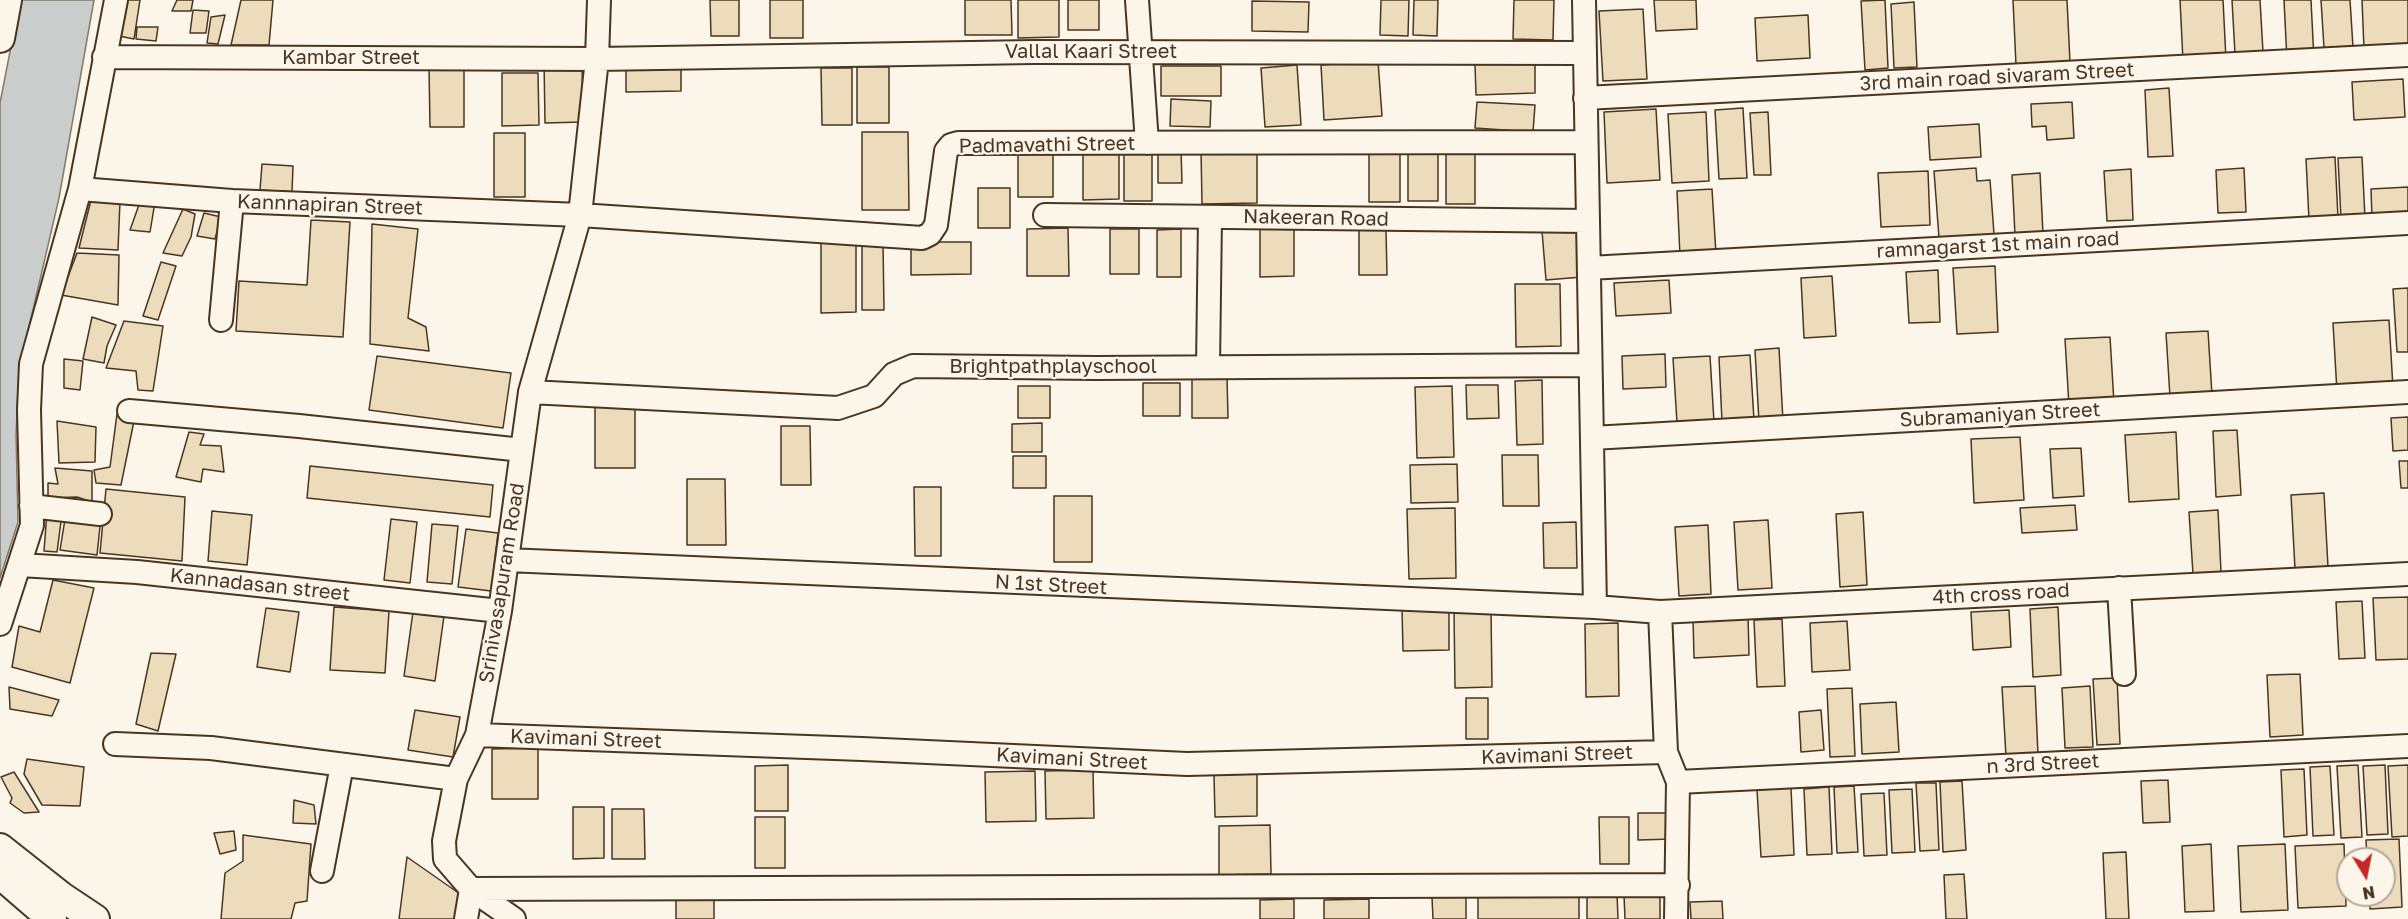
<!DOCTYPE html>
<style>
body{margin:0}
#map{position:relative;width:2408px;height:919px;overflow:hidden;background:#fbf6e9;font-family:"Golos Text",sans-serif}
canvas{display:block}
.north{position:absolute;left:2336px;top:847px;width:60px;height:60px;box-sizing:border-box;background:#fbf6e9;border:2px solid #b4a999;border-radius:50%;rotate:170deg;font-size:16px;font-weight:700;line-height:24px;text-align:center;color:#4a3520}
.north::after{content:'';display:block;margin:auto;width:21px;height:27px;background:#c62828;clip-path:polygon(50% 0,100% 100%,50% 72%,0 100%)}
</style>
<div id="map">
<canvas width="2408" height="919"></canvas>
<div class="north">N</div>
</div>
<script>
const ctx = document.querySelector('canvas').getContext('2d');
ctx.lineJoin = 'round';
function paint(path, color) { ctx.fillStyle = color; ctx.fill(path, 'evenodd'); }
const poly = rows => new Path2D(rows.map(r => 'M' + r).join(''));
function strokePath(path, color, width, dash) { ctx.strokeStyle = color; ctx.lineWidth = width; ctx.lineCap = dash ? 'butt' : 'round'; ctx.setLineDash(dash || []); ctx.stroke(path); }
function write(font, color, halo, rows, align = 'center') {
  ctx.font = font + ' "Golos Text",sans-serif'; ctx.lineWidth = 4.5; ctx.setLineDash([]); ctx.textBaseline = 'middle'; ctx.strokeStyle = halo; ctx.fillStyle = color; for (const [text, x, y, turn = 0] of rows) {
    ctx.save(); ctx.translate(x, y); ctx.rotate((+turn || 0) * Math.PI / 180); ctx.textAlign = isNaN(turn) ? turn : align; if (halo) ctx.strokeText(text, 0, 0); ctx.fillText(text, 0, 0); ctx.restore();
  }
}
const water = poly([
 [20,0,94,0,59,198,19,370,16,435,18,522,0,578,0,103,20,0]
]);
const building = poly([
 [126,0,140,0,134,39,119,36,126,0],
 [177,0,193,0,191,11,172,11,177,0],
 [241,0,273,0,269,45,231,45,241,0],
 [710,0,739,0,739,36,711,36,710,0],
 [770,0,803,0,803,38,770,38,770,0],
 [965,0,1011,0,1012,35,965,35,965,0],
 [1018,0,1059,0,1059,37,1018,38,1018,0],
 [1068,0,1099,0,1099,30,1068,30,1068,0],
 [1381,0,1409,0,1408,36,1380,35,1381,0],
 [1414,0,1438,0,1437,36,1413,35,1414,0],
 [1514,0,1554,0,1553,40,1513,39,1514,0],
 [1654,0,1696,0,1697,29,1656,31,1654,0],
 [1885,0,1888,68,1865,70,1861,1,1885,0],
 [2013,0,2067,0,2070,62,2016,65,2013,0],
 [2180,0,2223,0,2226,59,2183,61,2180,0],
 [2232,0,2260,0,2263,52,2235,54,2232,0],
 [2284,0,2311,0,2314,60,2287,61,2284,0],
 [2321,0,2350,0,2353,47,2324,48,2321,0],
 [2362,0,2408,0,2408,47,2364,49,2362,0],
 [1252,1,1309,2,1308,32,1252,31,1252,1],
 [1914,2,1917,67,1894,68,1891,4,1914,2],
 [1643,9,1647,79,1603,81,1599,11,1643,9],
 [193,10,209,11,206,33,190,33,193,10],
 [225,15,218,44,207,43,211,17,225,15],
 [1808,15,1810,58,1757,61,1755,18,1808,15],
 [137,27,158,27,156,41,136,39,137,27],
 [544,60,582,60,583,122,545,123,544,60],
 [1378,61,1382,116,1324,120,1321,65,1378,61],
 [1535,62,1535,93,1476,95,1475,64,1535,62],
 [626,65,681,65,681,91,626,92,626,65],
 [1297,65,1301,125,1265,127,1261,68,1297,65],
 [1161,66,1221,66,1221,96,1161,96,1161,66],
 [857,67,889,67,889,123,857,123,857,67],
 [429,68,464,68,464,127,430,127,429,68],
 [821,68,852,68,852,125,822,125,821,68],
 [502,73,538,73,539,125,502,126,502,73],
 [2403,79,2405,117,2354,120,2352,82,2403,79],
 [2169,88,2173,156,2148,157,2145,90,2169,88],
 [1171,99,1211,101,1210,127,1170,126,1171,99],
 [1477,102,1535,105,1533,132,1475,128,1477,102],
 [2072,102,2074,138,2047,140,2046,126,2032,127,2031,104,2072,102],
 [1743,108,1747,178,1719,179,1715,110,1743,108],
 [1656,109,1660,180,1607,183,1604,112,1656,109],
 [1706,112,1709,181,1672,183,1668,114,1706,112],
 [1768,112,1771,175,1754,175,1750,113,1768,112],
 [1979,124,1981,157,1930,160,1928,127,1979,124],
 [862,132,908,132,909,210,862,210,862,132],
 [494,133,525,133,525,197,494,197,494,133],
 [1124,147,1152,147,1152,201,1124,201,1124,147],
 [1018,148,1053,148,1053,197,1018,197,1018,148],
 [1158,149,1181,149,1182,183,1158,183,1158,149],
 [1083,150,1119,150,1119,199,1083,200,1083,150],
 [1201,150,1257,150,1257,203,1202,204,1201,150],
 [1369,150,1400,150,1400,202,1369,202,1369,150],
 [1408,151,1438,151,1438,201,1408,201,1408,151],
 [1446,153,1475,153,1475,204,1446,204,1446,153],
 [2335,157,2338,218,2309,220,2306,159,2335,157],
 [2362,157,2365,218,2341,219,2338,158,2362,157],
 [262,164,293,166,292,192,260,190,262,164],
 [1976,168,1977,181,1990,180,1994,234,1939,238,1934,171,1976,168],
 [2244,168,2246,212,2218,213,2216,170,2244,168],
 [2131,169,2133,220,2107,221,2104,171,2131,169],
 [1928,171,1930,225,1881,227,1878,173,1928,171],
 [2040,173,2043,234,2015,235,2012,175,2040,173],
 [2408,187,2408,217,2372,219,2371,189,2408,187],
 [978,188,1010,188,1010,228,978,228,978,188],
 [1712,189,1716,254,1680,256,1677,191,1712,189],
 [91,200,120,201,118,250,79,248,91,200],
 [140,202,155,202,150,232,130,230,140,202],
 [183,209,195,214,191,237,182,256,163,253,183,209],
 [204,213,221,217,215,239,197,236,204,213],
 [311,220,350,222,343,337,236,331,239,281,307,285,311,220],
 [372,224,418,229,408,318,426,327,429,351,370,344,372,224],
 [1068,228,1069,276,1027,276,1027,229,1068,228],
 [1294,228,1294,276,1260,277,1260,229,1294,228],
 [1579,228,1582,277,1546,280,1542,231,1579,228],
 [1110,229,1139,229,1139,274,1110,274,1110,229],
 [1181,229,1181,277,1157,277,1157,230,1181,229],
 [1359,230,1386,230,1387,275,1359,275,1359,230],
 [821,242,856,242,856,312,821,313,821,242],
 [862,242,883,242,884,310,862,310,862,242],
 [911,242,971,242,971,274,911,275,911,242],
 [77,253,119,255,118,305,61,295,77,253],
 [161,262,176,266,158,320,143,316,161,262],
 [1995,266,1998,332,1957,334,1953,268,1995,266],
 [1938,270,1940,322,1909,323,1906,272,1938,270],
 [1832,276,1836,336,1804,338,1801,278,1832,276],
 [1669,280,1671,313,1616,316,1614,283,1669,280],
 [1515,284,1560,284,1561,346,1516,347,1515,284],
 [2408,288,2408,352,2397,352,2393,289,2408,288],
 [92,317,116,325,107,346,104,363,83,359,92,317],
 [2389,320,2393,388,2337,392,2333,323,2389,320],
 [124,321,163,326,153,391,138,390,136,371,106,368,124,321],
 [2208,331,2212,395,2170,397,2166,333,2208,331],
 [2110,337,2114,403,2069,406,2065,339,2110,337],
 [1779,348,1783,421,1759,422,1755,350,1779,348],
 [1665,354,1666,387,1623,389,1622,356,1665,354],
 [1750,355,1754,420,1722,422,1719,357,1750,355],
 [377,356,511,373,503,428,369,410,377,356],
 [1710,356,1714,422,1677,423,1673,358,1710,356],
 [64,359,83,361,80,390,64,388,64,359],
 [1192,377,1227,377,1228,418,1192,418,1192,377],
 [1542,380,1543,444,1517,445,1515,381,1542,380],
 [1143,383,1180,383,1180,416,1143,416,1143,383],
 [1466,385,1498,385,1499,418,1467,419,1466,385],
 [1018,386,1050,386,1050,418,1018,418,1018,386],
 [1452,386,1454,457,1417,458,1415,387,1452,386],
 [595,402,635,402,635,468,595,468,595,402],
 [117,414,135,416,121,485,96,483,94,470,110,467,117,414],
 [2408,417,2408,450,2393,451,2391,418,2408,417],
 [57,421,96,427,95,462,59,463,57,421],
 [1042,423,1042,452,1012,452,1012,424,1042,423],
 [781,426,810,426,811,485,781,485,781,426],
 [2237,430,2241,495,2216,497,2213,431,2237,430],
 [189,432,204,434,200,445,221,446,224,472,203,469,201,482,176,477,189,432],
 [2176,432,2179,499,2129,502,2125,435,2176,432],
 [2020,437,2024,500,1974,503,1971,439,2020,437],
 [2081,448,2084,496,2053,498,2050,449,2081,448],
 [1502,455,1538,455,1539,506,1503,506,1502,455],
 [1013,456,1046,456,1046,488,1013,488,1013,456],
 [2399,461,2408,461,2408,488,2401,488,2399,461],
 [1457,464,1458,502,1411,503,1410,465,1457,464],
 [310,466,493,485,490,517,307,498,310,466],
 [55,468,92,471,92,502,77,497,48,498,48,483,58,484,55,468],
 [687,479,725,479,726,545,687,545,687,479],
 [914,487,941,487,941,556,915,556,914,487],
 [106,489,185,497,182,561,100,553,106,489],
 [2324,493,2328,567,2295,569,2291,495,2324,493],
 [1054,496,1092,496,1092,562,1054,562,1054,496],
 [2075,505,2077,530,2022,533,2020,508,2075,505],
 [1455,508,1456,578,1409,579,1407,509,1455,508],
 [2218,510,2221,572,2193,574,2189,512,2218,510],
 [212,511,252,515,247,565,208,561,212,511],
 [47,512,62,514,57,552,44,551,47,512],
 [1863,512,1867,585,1840,587,1836,514,1863,512],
 [66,513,101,517,97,555,60,550,66,513],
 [391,519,417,522,410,583,384,580,391,519],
 [1768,520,1772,588,1738,590,1734,522,1768,520],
 [1576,522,1577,568,1544,568,1543,523,1576,522],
 [432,524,458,526,452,584,427,582,432,524],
 [1708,525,1711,594,1679,596,1675,527,1708,525],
 [466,529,498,533,491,591,458,587,466,529],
 [53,580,94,588,70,683,12,667,19,626,40,632,53,580],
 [2408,597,2408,659,2376,660,2373,598,2408,597],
 [2362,601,2365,658,2339,659,2336,602,2362,601],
 [334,607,389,611,385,673,330,670,334,607],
 [2058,607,2061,675,2033,677,2030,609,2058,607],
 [266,608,299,612,290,672,257,667,266,608],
 [1449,608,1449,650,1403,651,1402,609,1449,608],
 [1454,610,1491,610,1492,687,1455,688,1454,610],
 [2009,610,2011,647,1973,650,1971,612,2009,610],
 [413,612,444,616,435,681,404,676,413,612],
 [1748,615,1749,655,1694,658,1693,618,1748,615],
 [1782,619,1785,686,1757,687,1754,620,1782,619],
 [1847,621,1850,670,1812,672,1810,623,1847,621],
 [1618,623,1619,696,1586,697,1585,624,1618,623],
 [151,653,176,654,158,731,136,724,151,653],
 [2300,674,2303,735,2270,737,2267,675,2300,674],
 [2117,678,2120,744,2097,745,2093,679,2117,678],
 [2035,686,2038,755,2006,757,2002,687,2035,686],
 [2090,686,2093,747,2065,748,2062,688,2090,686],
 [9,687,59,700,52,716,10,709,9,687],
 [1852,688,1855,756,1830,757,1827,689,1852,688],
 [1466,698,1488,698,1488,739,1466,739,1466,698],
 [1896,702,1899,752,1862,754,1860,704,1896,702],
 [415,710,460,717,453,757,408,750,415,710],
 [1821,710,1824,750,1801,752,1799,712,1821,710],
 [538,748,538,799,492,799,492,749,538,748],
 [27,759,84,767,80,806,42,805,24,774,27,759],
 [788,765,788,811,755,811,755,766,788,765],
 [2358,765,2362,837,2341,838,2337,766,2358,765],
 [2385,765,2388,834,2367,835,2363,766,2385,765],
 [2408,765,2408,836,2392,837,2388,766,2408,765],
 [2330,766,2334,835,2313,836,2310,767,2330,766],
 [2304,769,2307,835,2284,837,2281,770,2304,769],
 [1093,770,1094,818,1046,819,1045,771,1093,770],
 [1035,771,1036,821,986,822,985,772,1035,771],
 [14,772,39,812,24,813,10,803,12,798,1,777,14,772],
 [1257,774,1257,816,1215,817,1214,775,1257,774],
 [2168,780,2170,822,2143,823,2141,781,2168,780],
 [1962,781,1966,850,1943,852,1940,782,1962,781],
 [1916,783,1936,783,1939,850,1920,851,1916,783],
 [1854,786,1858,852,1837,853,1834,787,1854,786],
 [1829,787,1832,854,1807,855,1804,789,1829,787],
 [1791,788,1794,855,1761,857,1757,790,1791,788],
 [1912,789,1915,852,1892,853,1889,790,1912,789],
 [1884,793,1887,855,1864,856,1861,794,1884,793],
 [294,800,314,805,316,824,293,823,294,800],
 [573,807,604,807,604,858,573,859,573,807],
 [612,809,644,809,645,859,612,859,612,809],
 [1638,813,1672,813,1673,839,1638,840,1638,813],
 [755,817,785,817,785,868,755,868,755,817],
 [1599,817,1629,817,1629,864,1600,864,1599,817],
 [1270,825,1271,874,1219,875,1219,826,1270,825],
 [234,831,236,850,220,854,214,833,234,831],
 [243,835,311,844,307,901,295,903,291,919,221,919,225,873,243,861,243,835],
 [2399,839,2402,907,2370,909,2369,895,2384,895,2384,859,2367,859,2366,840,2399,839],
 [2211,844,2214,911,2185,912,2182,846,2211,844],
 [2285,844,2288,910,2241,912,2238,846,2285,844],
 [2344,844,2346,906,2298,908,2295,846,2344,844],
 [2126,852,2129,919,2106,919,2103,853,2126,852],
 [407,857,460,894,455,919,399,919,407,857],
 [1964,874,1967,919,1946,919,1944,875,1964,874],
 [676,891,714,891,714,919,676,919,676,891],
 [1587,893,1617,893,1618,919,1587,919,1587,893],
 [1579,894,1579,919,1478,919,1478,896,1579,894],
 [1624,895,1660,895,1660,919,1625,919,1624,895],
 [1466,896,1466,919,1433,919,1432,897,1466,896],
 [1294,899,1294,919,1260,919,1260,900,1294,899],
 [1369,899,1369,919,1324,919,1324,900,1369,899],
 [1722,901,1723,919,1691,919,1690,902,1722,901]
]);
const minor = poly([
 [1137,0,1147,143],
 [1584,0,1595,607],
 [104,57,597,59,1034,52,1585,53],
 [1585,98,2408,55],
 [80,189,232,201,580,215,922,238,930,234,936,225,946,151,951,145,958,143,1586,142],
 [1045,215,1588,221],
 [1589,268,2408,223],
 [221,320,232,201],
 [1208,367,1210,217],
 [530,392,838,408,874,396,894,374,913,366,1096,368,1590,365],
 [129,411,299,426,522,450],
 [1592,438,2408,392],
 [31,506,100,514],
 [507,560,1595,607,1660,612,2408,574],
 [20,565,137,572,500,611],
 [2119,588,2124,674],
 [1660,612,1666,752,1678,782,1676,919],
 [0,624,32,525,29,410,31,364,80,189,116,0],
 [477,735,862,749,1187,764,1666,752],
 [115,744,211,748,456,779],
 [1678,782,2408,746],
 [322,871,342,765],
 [466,919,471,889,1678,885],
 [514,919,471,889,445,859,444,841,456,779,477,735,500,611,530,392,580,215,597,59,599,0]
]);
const major = poly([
 [0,38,7,0],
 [0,848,62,897,95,919],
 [0,874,52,919]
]);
const streetNames = [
 ["Vallal Kaari Street",1091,52],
 ["Kambar Street",351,58],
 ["3rd main road sivaram Street",1997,77,-3],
 ["Padmavathi Street",1047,145,-1],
 ["Kannnapiran Street",330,205,2],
 ["Nakeeran Road",1316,218,1],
 ["ramnagarst 1st main road",1998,245,-3],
 ["Brightpathplayschool",1053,367],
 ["Subramaniyan Street",2000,415,-3],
 ["Srinivasapuram Road",502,583,-81],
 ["Kannadasan street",260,585,6],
 ["N 1st Street",1051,585,3],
 ["4th cross road",2001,594,-3],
 ["Kavimani Street",586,739,2],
 ["Kavimani Street",1557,755,-2],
 ["Kavimani Street",1072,759,3],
 ["n 3rd Street",2043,764,-3]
];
paint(water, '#c9cecd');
strokePath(water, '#887966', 1.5);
paint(building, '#ecdcbc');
strokePath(building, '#4a3520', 1.5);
strokePath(minor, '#4a3520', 26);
strokePath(major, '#4a3520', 32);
strokePath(minor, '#fbf6e9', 22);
strokePath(major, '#fbf6e9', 28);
write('20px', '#4a3520', '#fbf6e9', streetNames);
</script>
